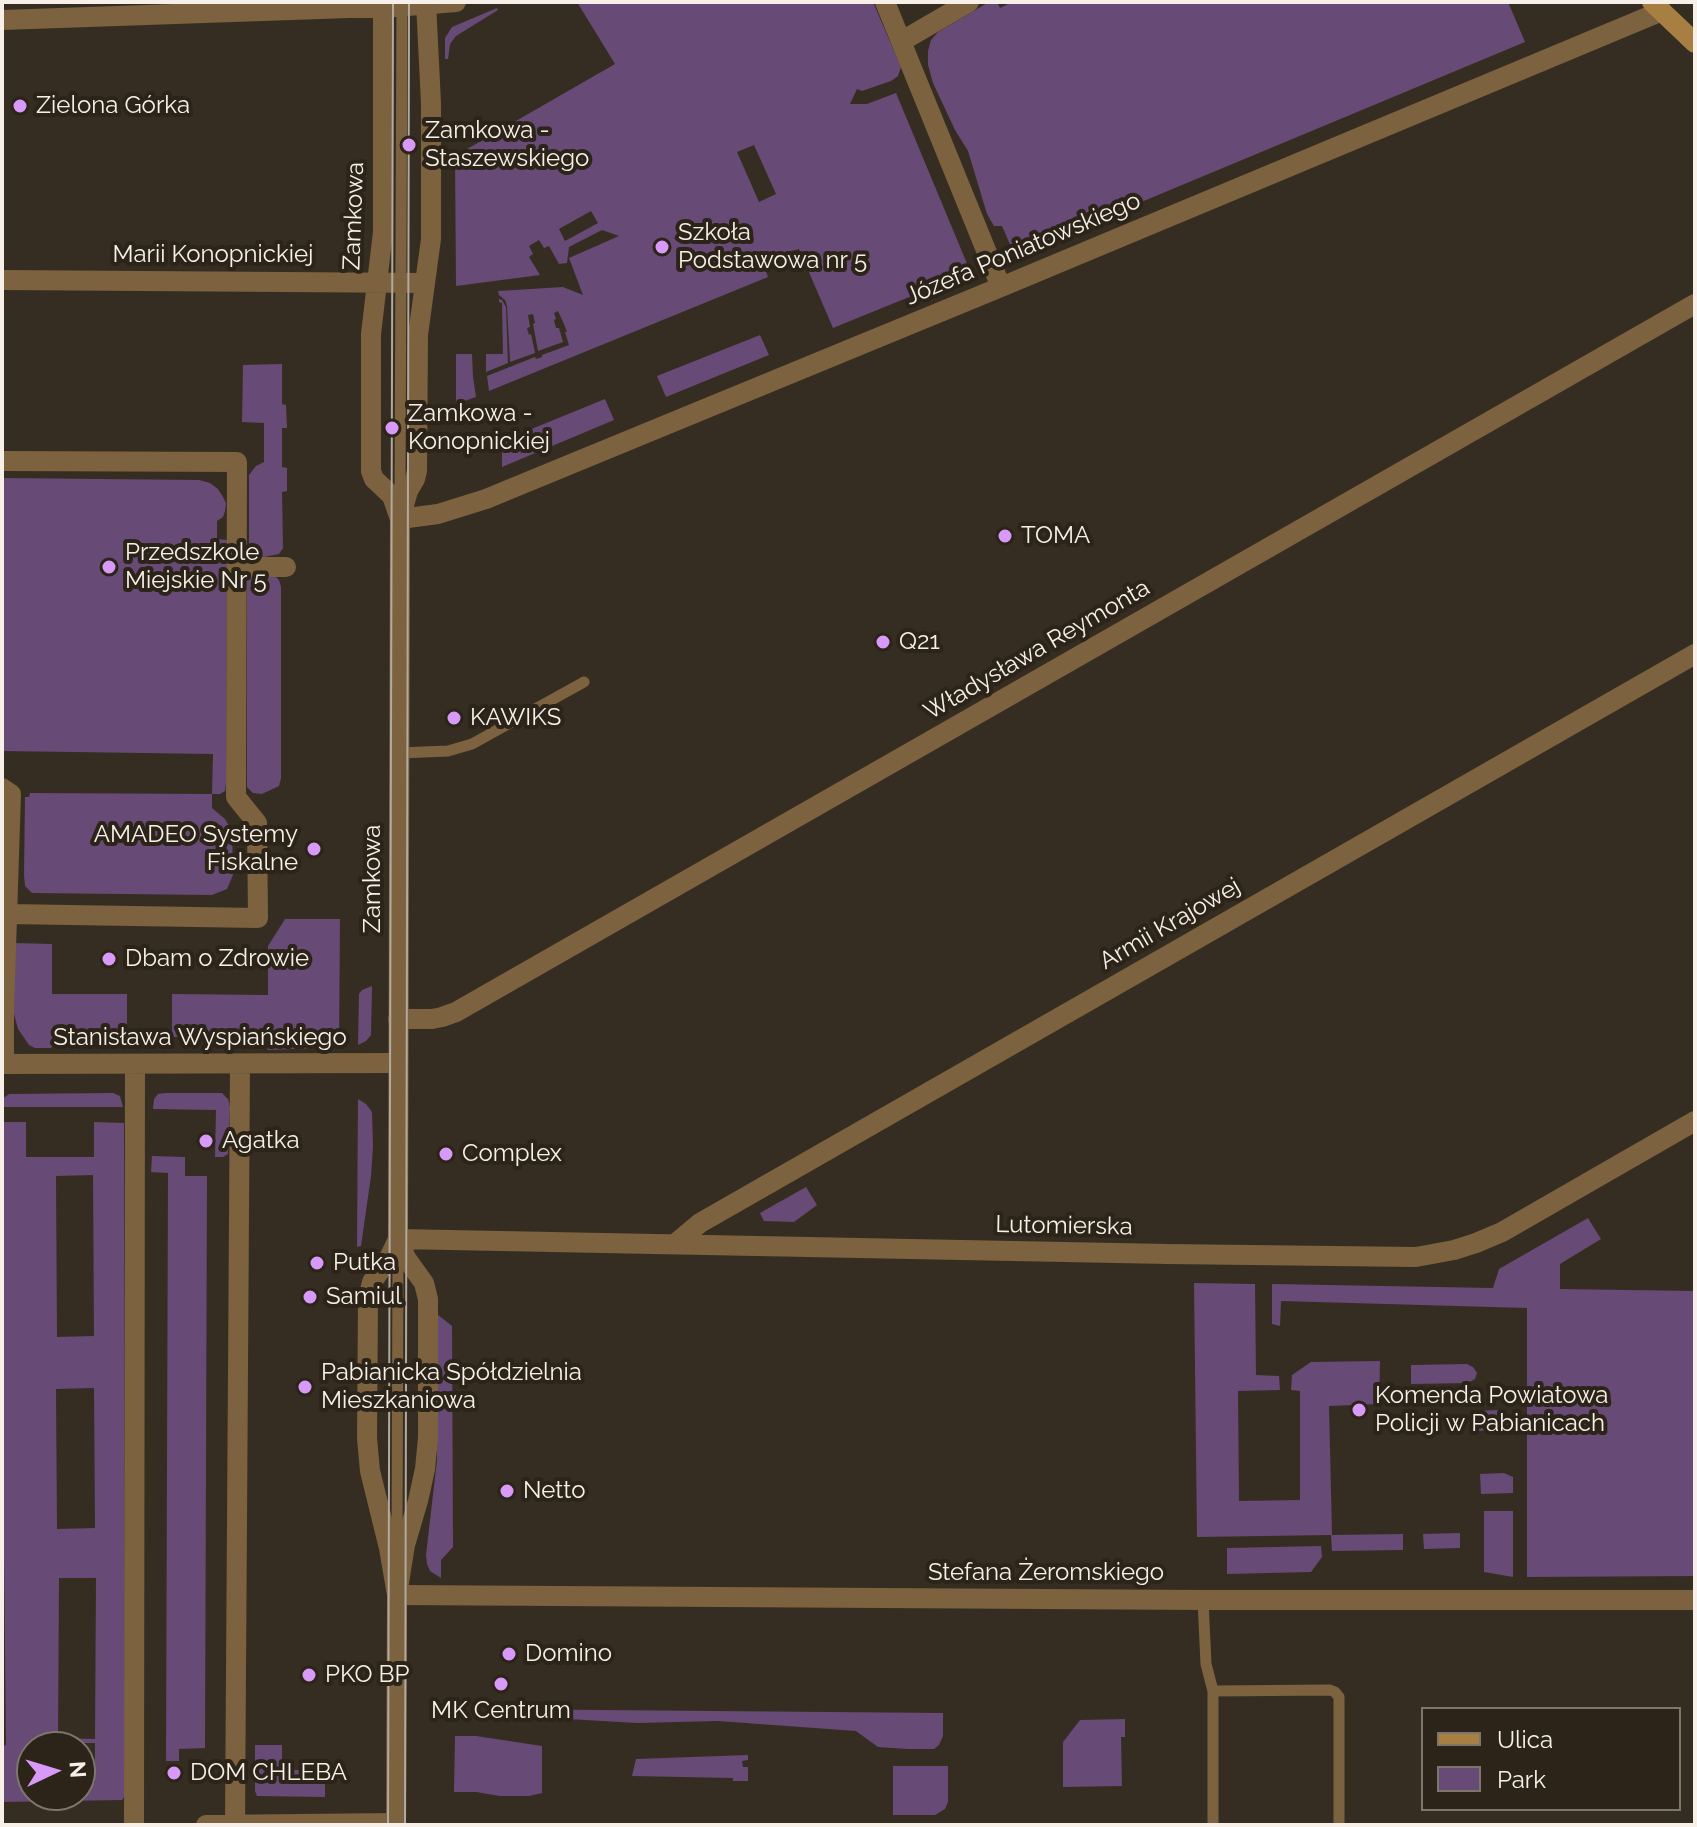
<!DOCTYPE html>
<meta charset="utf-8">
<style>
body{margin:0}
#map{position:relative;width:1697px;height:1827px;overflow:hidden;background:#362d22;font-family:Raleway,sans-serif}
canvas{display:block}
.frame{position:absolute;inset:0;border:4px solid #f6f0e9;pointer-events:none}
.legend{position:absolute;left:1421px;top:1707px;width:260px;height:104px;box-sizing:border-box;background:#2c2418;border:2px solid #7d766c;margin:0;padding:10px 14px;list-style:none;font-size:24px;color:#f6f0e9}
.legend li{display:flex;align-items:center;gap:16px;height:40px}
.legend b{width:40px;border:2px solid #7d766c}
.north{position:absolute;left:16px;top:1731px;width:80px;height:80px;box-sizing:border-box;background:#2c2418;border:2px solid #7d766c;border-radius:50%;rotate:86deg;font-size:22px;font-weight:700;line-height:32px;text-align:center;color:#f6f0e9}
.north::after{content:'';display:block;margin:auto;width:28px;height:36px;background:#d89af8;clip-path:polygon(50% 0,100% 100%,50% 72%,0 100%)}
</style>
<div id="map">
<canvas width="1697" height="1827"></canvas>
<div class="frame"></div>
<ul class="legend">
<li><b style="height:10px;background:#a77f42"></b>Ulica</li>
<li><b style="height:22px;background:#674a75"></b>Park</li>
</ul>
<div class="north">N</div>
</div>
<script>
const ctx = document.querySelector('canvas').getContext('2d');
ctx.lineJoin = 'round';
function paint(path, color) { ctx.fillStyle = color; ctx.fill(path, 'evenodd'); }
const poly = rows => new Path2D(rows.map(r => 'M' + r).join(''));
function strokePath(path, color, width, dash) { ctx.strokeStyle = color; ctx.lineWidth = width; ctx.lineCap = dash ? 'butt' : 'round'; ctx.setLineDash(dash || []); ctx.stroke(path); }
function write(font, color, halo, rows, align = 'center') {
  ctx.font = font + ' Raleway,sans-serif'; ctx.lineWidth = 8; ctx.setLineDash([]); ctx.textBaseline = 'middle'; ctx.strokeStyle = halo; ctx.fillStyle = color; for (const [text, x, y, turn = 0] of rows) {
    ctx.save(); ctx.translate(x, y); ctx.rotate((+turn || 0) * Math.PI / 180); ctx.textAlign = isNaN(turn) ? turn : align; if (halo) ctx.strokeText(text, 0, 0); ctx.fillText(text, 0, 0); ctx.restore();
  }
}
const green = poly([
 [577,2,873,2,901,67,898,76,891,81,862,91,857,89,850,104,867,104,896,93,968,266,963,275,833,328,799,249,788,252,770,261,765,261,761,258,768,277,489,391,487,376,535,357,536,359,542,357,542,355,569,345,565,332,567,332,564,324,558,311,554,313,556,319,554,320,556,328,559,328,563,342,538,351,533,324,535,323,533,314,528,315,530,327,527,328,529,335,531,334,535,353,510,362,507,306,505,300,499,295,498,291,563,287,583,295,569,258,619,236,602,230,569,247,567,263,559,264,549,246,544,248,539,240,529,246,533,254,529,257,540,275,456,286,455,156,615,64],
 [754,145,776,194,759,202,737,152],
 [591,211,598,223,565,241,559,229],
 [989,2,997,2,1000,8,1012,2,1508,2,1525,42,1019,253,1012,249,1002,226,994,226,987,214,968,151,955,130,933,83,928,65,928,51,931,40,938,32],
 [497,8,498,10,456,36,450,44,448,59,445,59,445,38,452,27],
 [499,299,502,300,506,307,508,363,486,372,486,354,503,354,502,303,499,302],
 [760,335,769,355,666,397,657,376],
 [456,354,472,354,473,377,476,397,456,404],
 [282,364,282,404,286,405,287,428,282,428,282,467,287,468,287,491,282,492,283,548,279,554,264,557,250,552,249,546,249,475,256,466,264,462,264,423,242,422,243,365],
 [605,399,614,420,502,467,502,441],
 [2,478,199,480,210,483,218,489,223,497,226,503,225,511,223,517,217,521,217,539,227,540,226,783,225,791,220,794,212,794,212,808,225,819,232,831,233,875,227,889,212,895,32,893,25,886,24,875,25,797,29,797,30,793,212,794,213,754,2,751],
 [272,573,279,580,281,587,281,778,279,786,262,794,253,793,247,787,247,581,254,574],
 [285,919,340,919,339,1047,268,1050,264,1037,172,1037,172,994,268,995,268,946],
 [14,943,52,944,52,994,127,994,127,1036,59,1036,51,1048,35,1048,29,1045,18,1029,14,1014,13,1001],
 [372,986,371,1035,366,1041,358,1045,359,994,362,990],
 [113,1093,120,1096,123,1107,2,1107,2,1099,9,1094],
 [166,1093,222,1093,228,1099,230,1107,228,1154,223,1157,215,1157,216,1110,153,1109,154,1099,158,1094],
 [358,1099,366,1104,372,1112,373,1147,371,1176,361,1246,357,1247],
 [2,1122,26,1122,26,1157,94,1157,94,1122,124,1123,125,1796,122,1800,2,1802,2,1746,6,1745,2,1370],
 [93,1175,94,1336,57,1337,56,1176],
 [94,1388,95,1528,57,1529,56,1389],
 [59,1578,96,1578,95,1739,58,1738],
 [33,1743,95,1743,95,1783,80,1784,80,1795,32,1795],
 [152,1156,185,1157,185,1176,207,1176,205,1748,179,1749,179,1761,166,1761,168,1173,151,1172],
 [806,1187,817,1205,794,1222,764,1221,760,1213],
 [1588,1218,1601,1239,1560,1264,1560,1289,1695,1291,1695,1576,1527,1577,1527,1308,1281,1301,1280,1326,1272,1324,1272,1284,1493,1288,1499,1269],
 [1194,1283,1255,1284,1256,1375,1279,1376,1280,1390,1238,1391,1239,1501,1300,1500,1300,1391,1291,1390,1292,1375,1311,1362,1380,1361,1379,1404,1329,1406,1332,1535,1403,1534,1403,1550,1332,1551,1331,1535,1197,1537],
 [437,1314,452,1326,453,1547,441,1560,441,1578,430,1571,427,1564,426,1555,437,1460],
 [1467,1364,1473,1367,1477,1373,1475,1379,1468,1383,1411,1384,1411,1365],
 [1499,1410,1505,1411,1511,1422,1511,1426,1505,1430,1476,1431,1475,1411],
 [1504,1473,1513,1477,1513,1493,1481,1494,1480,1474],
 [1484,1511,1513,1511,1513,1577,1484,1572],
 [1460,1533,1460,1548,1424,1549,1423,1534],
 [1321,1546,1322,1557,1311,1572,1227,1574,1227,1548],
 [486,1709,943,1713,943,1736,939,1745,934,1749,908,1749,878,1747,856,1731,718,1721,637,1723,533,1717,491,1718],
 [1125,1719,1125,1737,1121,1737,1122,1786,1063,1787,1063,1742,1080,1720],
 [455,1736,476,1736,542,1746,542,1793,529,1796,500,1796,476,1792,454,1792],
 [255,1745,282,1745,282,1767,279,1768,280,1770,325,1770,325,1797,257,1796,255,1791],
 [748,1755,748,1760,742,1761,743,1767,748,1767,748,1781,733,1781,733,1778,632,1776,636,1759],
 [893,1766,948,1766,948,1802,945,1809,935,1815,893,1815]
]);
const service = poly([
 [400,497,402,3],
 [399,753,448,751,472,744,584,682],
 [397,1551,398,1252],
 [1203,1600,1206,1664,1213,1691,1213,1825],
 [1213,1691,1330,1690,1335,1692,1339,1697,1339,1825]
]);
const minor = poly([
 [885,2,1001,287],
 [2,20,349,8,383,8,456,2],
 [902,41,969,2],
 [2,461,237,462,236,797,257,823,258,918,7,914],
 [400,519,438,514,486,499,1001,287,1662,11],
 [238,567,286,567],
 [2,788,11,794,4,1010,4,1063],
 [398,1019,432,1019,442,1017,456,1012,1695,304],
 [2,1064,398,1063],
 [675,1244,700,1223,1695,654],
 [397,1595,1203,1600,1695,1600],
 [235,1824,240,1064],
 [134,1825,135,1064],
 [206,1825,396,1823]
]);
const tertiary = poly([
 [383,2,383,232,371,334,371,471,374,479,392,496,400,519],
 [2,280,424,283],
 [398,1239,1167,1254,1416,1257,1454,1250,1476,1243,1502,1232,1695,1121],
 [397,1595,405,1545,418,1501,425,1469,428,1438,428,1299,424,1283,406,1258,398,1239,400,519,408,491,415,479,417,471,418,335,431,239,431,103,426,2],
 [396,1825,397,1595,389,1548,370,1471,367,1438,368,1299,372,1282,389,1258,398,1239]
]);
const secondary = poly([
 [1652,2,1695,43]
]);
const tram = poly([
 [388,1825,393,2],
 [405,1825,409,2]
]);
const markers = [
 [20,106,8,"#d89af8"],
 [409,145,8,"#d89af8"],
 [662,247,8,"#d89af8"],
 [392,428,8,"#d89af8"],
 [1005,536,8,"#d89af8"],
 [109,567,8,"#d89af8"],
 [883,642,8,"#d89af8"],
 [454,718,8,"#d89af8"],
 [314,849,8,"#d89af8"],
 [109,959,8,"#d89af8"],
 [206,1141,8,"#d89af8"],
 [446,1154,8,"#d89af8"],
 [317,1263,8,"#d89af8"],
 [310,1297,8,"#d89af8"],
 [305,1387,8,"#d89af8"],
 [1359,1410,8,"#d89af8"],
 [507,1491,8,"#d89af8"],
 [509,1654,8,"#d89af8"],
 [309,1675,8,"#d89af8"],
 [501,1684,8,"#d89af8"],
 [174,1773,8,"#d89af8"]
];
const poiNames = [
 ["Zielona Górka",36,106],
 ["Zamkowa -",425,131],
 ["Staszewskiego",425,159],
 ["Szkoła",678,233],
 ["Podstawowa nr 5",678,261],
 ["Zamkowa -",408,414],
 ["Konopnickiej",408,442],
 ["TOMA",1021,536],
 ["Przedszkole",125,553],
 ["Miejskie Nr 5",125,581],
 ["Q21",899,642],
 ["KAWIKS",470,718],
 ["AMADEO Systemy",298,835,"right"],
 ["Fiskalne",298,863,"right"],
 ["Dbam o Zdrowie",125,959],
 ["Agatka",222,1141],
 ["Complex",462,1154],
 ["Putka",333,1263],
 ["Samiul",326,1297],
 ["Pabianicka Spółdzielnia",321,1373],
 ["Mieszkaniowa",321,1401],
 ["Komenda Powiatowa",1375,1396],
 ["Policji w Pabianicach",1375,1424],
 ["Netto",523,1491],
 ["Domino",525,1654],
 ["PKO BP",325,1675],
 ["MK Centrum",501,1711,"center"],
 ["DOM CHLEBA",190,1773]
];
const streetNames = [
 ["Zamkowa",354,216,-88],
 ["Józefa Poniatowskiego",1023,249,-23],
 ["Marii Konopnickiej",213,255],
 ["Władysława Reymonta",1037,650,-30],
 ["Zamkowa",373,879,-90],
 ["Armii Krajowej",1170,924,-30],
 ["Stanisława Wyspiańskiego",200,1038],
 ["Lutomierska",1064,1226,1],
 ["Stefana Żeromskiego",1046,1573]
];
paint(green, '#674a75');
strokePath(service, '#7c623e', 11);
strokePath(minor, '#7c623e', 20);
strokePath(tertiary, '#7c623e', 20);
strokePath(secondary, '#a77f42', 20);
strokePath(tram, '#b1aaa1', 2);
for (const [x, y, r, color] of markers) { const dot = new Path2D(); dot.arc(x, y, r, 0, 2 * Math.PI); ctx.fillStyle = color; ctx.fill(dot); strokePath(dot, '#2c2418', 3); }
write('24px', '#f6f0e9', '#2c2418', poiNames, 'left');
write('24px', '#f6f0e9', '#2c2418', streetNames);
</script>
